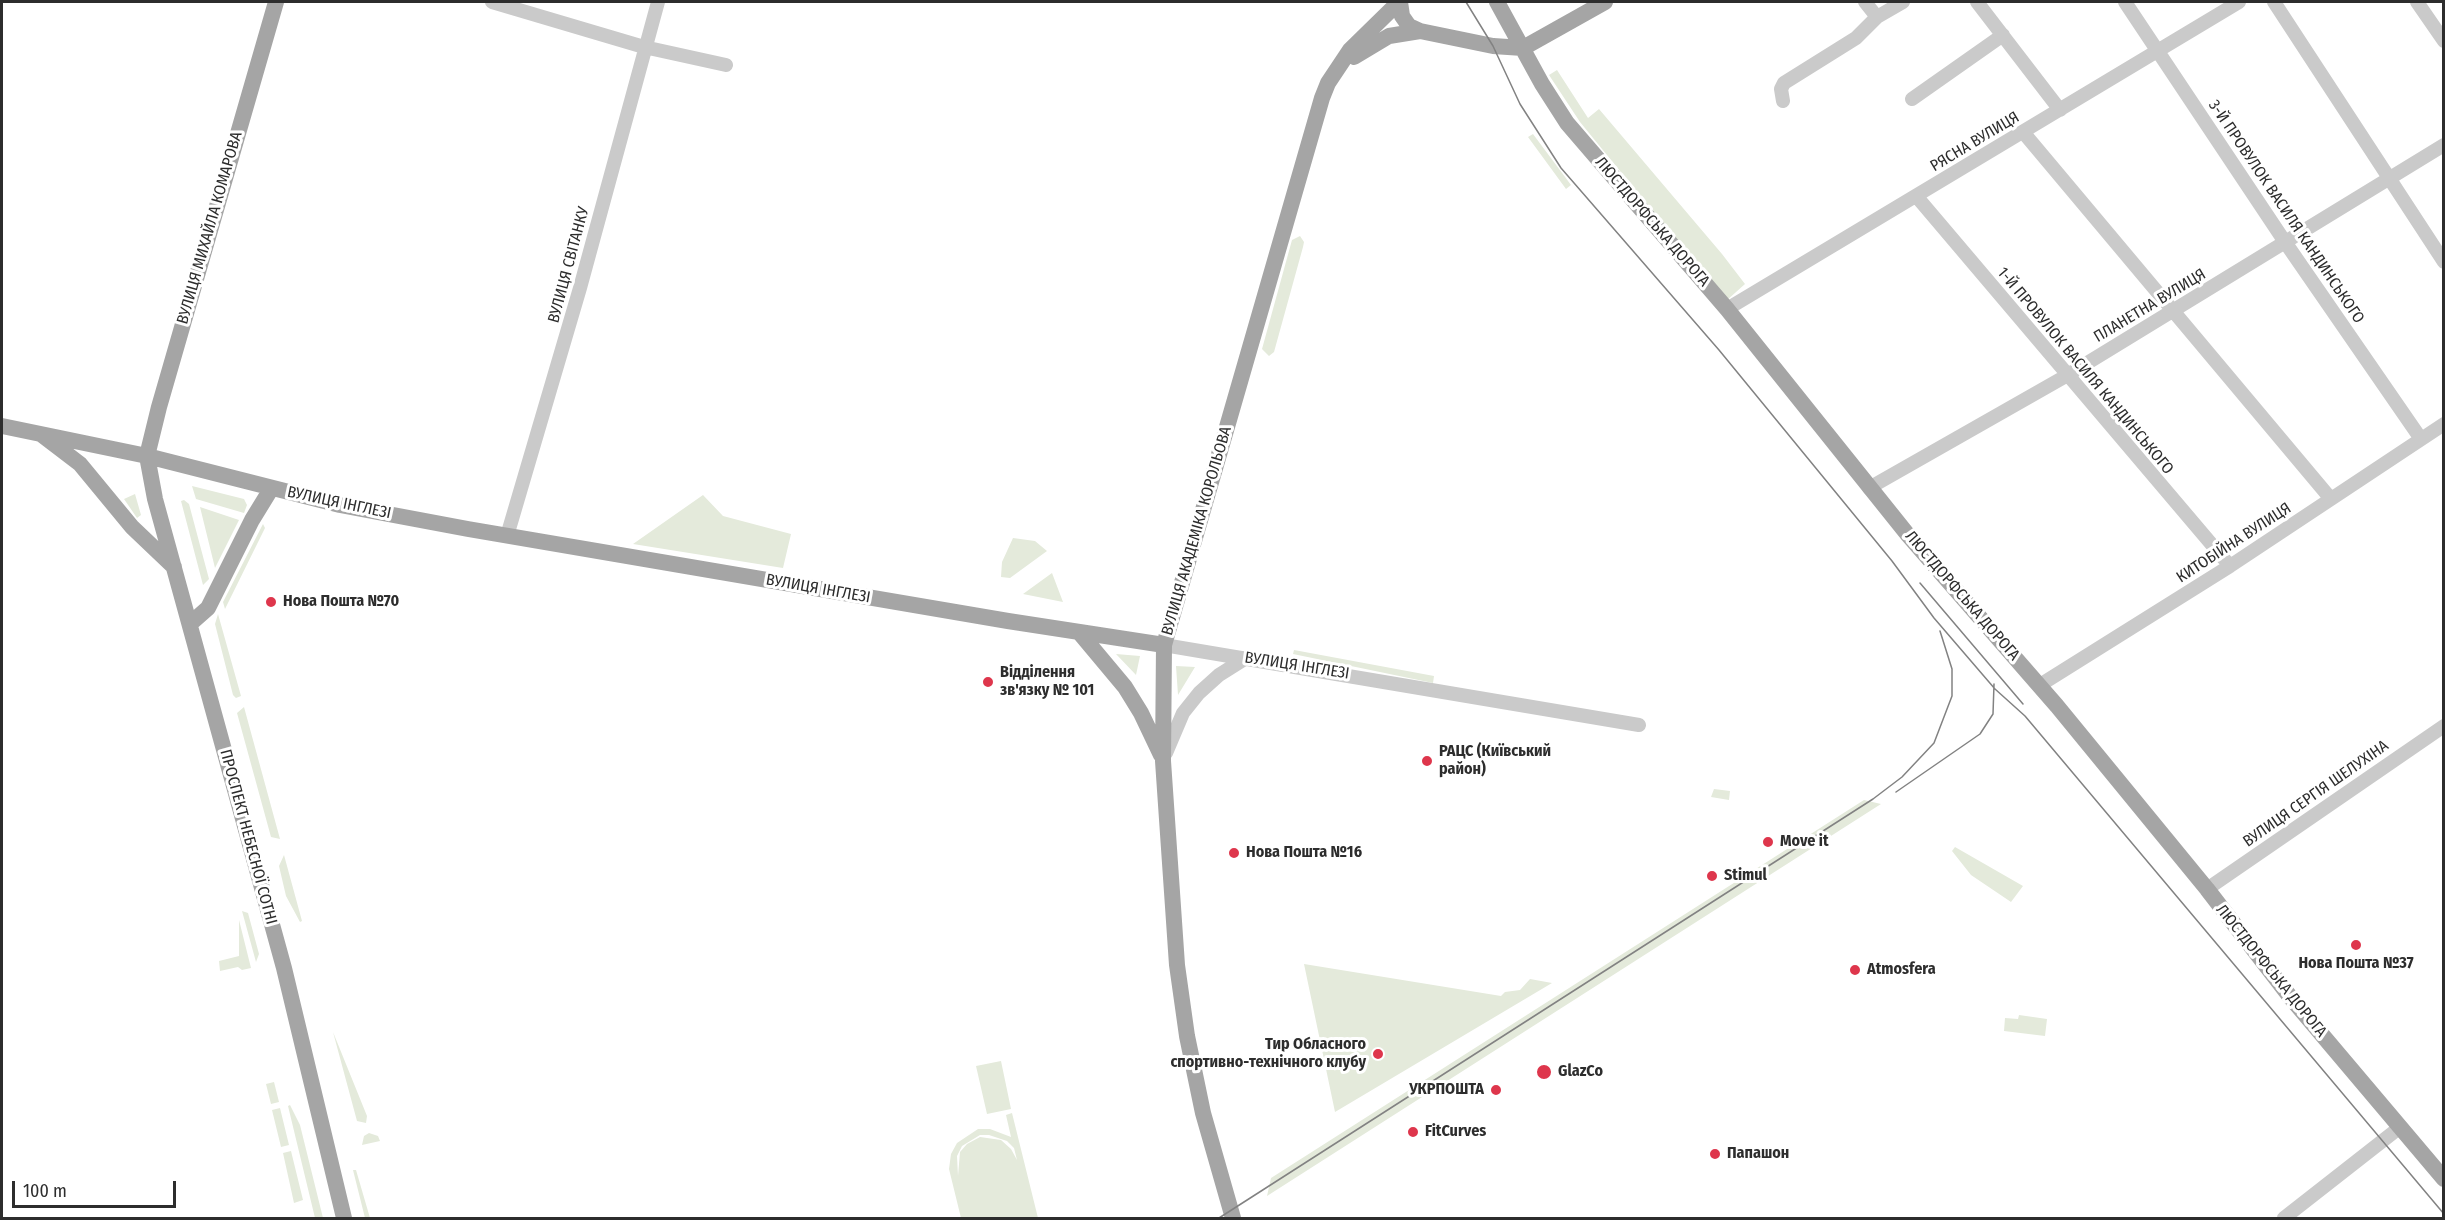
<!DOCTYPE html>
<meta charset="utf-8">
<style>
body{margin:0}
#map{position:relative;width:2445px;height:1220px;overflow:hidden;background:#fff;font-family:"Fira Sans Condensed",sans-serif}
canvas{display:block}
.frame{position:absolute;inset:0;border:3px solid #2d2d2d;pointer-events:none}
.scale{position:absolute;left:12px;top:1181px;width:164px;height:27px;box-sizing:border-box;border:3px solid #2d2d2d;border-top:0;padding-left:8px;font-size:18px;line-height:21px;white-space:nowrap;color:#2d2d2d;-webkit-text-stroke:4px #fff;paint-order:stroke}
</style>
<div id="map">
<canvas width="2445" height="1220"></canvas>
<div class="frame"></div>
<div class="scale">100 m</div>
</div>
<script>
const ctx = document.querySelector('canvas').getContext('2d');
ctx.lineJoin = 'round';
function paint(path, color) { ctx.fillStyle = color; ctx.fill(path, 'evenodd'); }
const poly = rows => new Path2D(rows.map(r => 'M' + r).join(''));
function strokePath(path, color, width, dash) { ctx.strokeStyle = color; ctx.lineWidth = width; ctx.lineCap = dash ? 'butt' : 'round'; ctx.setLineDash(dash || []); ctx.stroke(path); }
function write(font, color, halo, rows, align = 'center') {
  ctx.font = font + ' "Fira Sans Condensed",sans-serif'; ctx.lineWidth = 6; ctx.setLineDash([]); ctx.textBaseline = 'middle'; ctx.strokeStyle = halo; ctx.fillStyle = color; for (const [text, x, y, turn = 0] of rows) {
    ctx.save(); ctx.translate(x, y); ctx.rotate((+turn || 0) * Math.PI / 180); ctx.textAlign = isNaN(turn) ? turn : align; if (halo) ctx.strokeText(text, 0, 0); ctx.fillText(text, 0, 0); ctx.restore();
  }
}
const green = poly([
 [1557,70,1588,118,1599,109,1722,254,1745,284,1726,301,1580,122,1549,75],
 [1533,134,1571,185,1566,189,1528,137],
 [1300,236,1304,242,1303,247,1274,352,1269,356,1262,349,1292,240],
 [192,486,244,499,247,505,244,513,196,499],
 [135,494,141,515,137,518,124,499],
 [703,495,723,516,791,534,783,568,633,544],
 [184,500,189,504,209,579,203,585,181,501],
 [200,507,239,520,215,568],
 [263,524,265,528,225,609,223,602],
 [1013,538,1035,541,1047,551,1010,578,1001,577,1002,562],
 [1052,573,1063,602,1023,594],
 [218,614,241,696,236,698,233,695,215,624],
 [1294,650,1434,676,1433,683,1293,654],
 [1116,654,1140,656,1136,675],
 [1176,666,1195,667,1178,695],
 [244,707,280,839,271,837,237,713],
 [1714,789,1730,791,1729,800,1711,797],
 [1864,800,1881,804,1267,1196,1271,1178],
 [1955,847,2023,886,2011,902,1971,875,1952,851],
 [284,855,302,921,300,922,286,896,279,866],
 [242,911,248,913,259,954,256,962],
 [239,920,251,968,242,970,238,967,220,971,219,961,239,956],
 [1304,964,1501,996,1505,992,1520,990,1530,979,1552,983,1335,1112],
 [2019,1015,2047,1019,2045,1036,2004,1031,2005,1018,2018,1019],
 [333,1032,367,1116,366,1123,357,1121],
 [1001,1061,1011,1109,987,1114,976,1066],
 [274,1082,279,1102,271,1104,266,1084],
 [290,1105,300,1125,323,1218,315,1218,288,1106],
 [280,1108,289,1145,281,1147,272,1110],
 [1012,1113,1038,1218,961,1218,949,1169,951,1154,957,1143,978,1129,990,1129,1011,1137,1006,1115],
 [980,1135,989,1135,1007,1141,1014,1148,1017,1160,1011,1149,1001,1140,980,1137,967,1144,960,1152,958,1176,957,1156,962,1146],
 [369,1133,378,1136,380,1141,362,1145,364,1136],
 [291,1151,303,1200,294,1203,283,1153],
 [353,1170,356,1170,370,1218,365,1218]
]);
const minor = poly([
 [492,2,644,47,726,65],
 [1865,2,1877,17,1903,2],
 [1977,2,2060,110],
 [2125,2,2285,242,2421,439],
 [2274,2,2444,262],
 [2417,2,2444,41],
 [1912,99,2003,35],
 [1783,101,1781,89,1784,83,1856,38,1877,17],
 [2023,132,2331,499],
 [1917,197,2230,566],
 [1727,309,2239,2],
 [1869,488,2066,376,2444,145],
 [507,536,580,288,658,2],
 [1164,645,1639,725],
 [2040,685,2230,566,2444,424],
 [1166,753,1183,713,1199,693,1219,675,1246,658],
 [2207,889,2444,726],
 [2284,1218,2399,1128]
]);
const major = poly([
 [276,2,159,407,147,456,155,499,284,968,344,1218],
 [1400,2,1402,16,1409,26,1420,31,1493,46,1523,48,1605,2],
 [1497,2,1542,84,1567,123,1727,309,1908,535,2057,706,2207,889,2291,998,2444,1179],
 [1354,57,1389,36,1420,31],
 [2,426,147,456,340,505,468,529,1008,621,1164,645],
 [42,435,80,464,132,527,174,567],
 [191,623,208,608,252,520,271,489],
 [1079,632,1125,687,1141,713,1161,755],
 [1233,1218,1203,1113,1187,1036,1177,965,1163,761,1164,645,1322,98,1328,83,1350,50,1399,2]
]);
const tram = poly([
 [1466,2,1493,46,1520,104,1561,168,1719,350,1892,561,1934,618,1995,689,2025,716,2444,1214],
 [1920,583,2023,704],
 [1896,792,1980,734,1993,714,1994,684],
 [1219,1218,1873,799,1902,777,1934,743,1952,696,1952,669,1940,631]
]);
const markers = [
 [271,602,6,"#de364c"],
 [988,682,6,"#de364c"],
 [1427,761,6,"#de364c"],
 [1768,842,6,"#de364c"],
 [1234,853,6,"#de364c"],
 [1712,876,6,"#de364c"],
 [2356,945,6,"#de364c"],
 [1855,970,6,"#de364c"],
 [1378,1054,6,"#de364c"],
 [1544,1072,8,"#de364c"],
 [1496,1090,6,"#de364c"],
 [1413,1132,6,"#de364c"],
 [1715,1154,6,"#de364c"]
];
const streetNames = [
 ["РЯСНА ВУЛИЦЯ",1975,142,-31],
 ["3-Й ПРОВУЛОК ВАСИЛЯ КАНДИНСЬКОГО",2286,212,56],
 ["ЛЮСТДОРФСЬКА ДОРОГА",1652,222,49],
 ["ВУЛИЦЯ МИХАЙЛА КОМАРОВА",210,228,-74],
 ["ВУЛИЦЯ СВІТАНКУ",569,265,-75],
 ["ПЛАНЕТНА ВУЛИЦЯ",2150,306,-31],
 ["1-Й ПРОВУЛОК ВАСИЛЯ КАНДИНСЬКОГО",2085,371,50],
 ["ВУЛИЦЯ ІНГЛЕЗІ",339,503,12],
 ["ВУЛИЦЯ АКАДЕМІКА КОРОЛЬОВА",1197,531,-74],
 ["КИТОБІЙНА ВУЛИЦЯ",2234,543,-33],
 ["ВУЛИЦЯ ІНГЛЕЗІ",818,589,10],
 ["ЛЮСТДОРФСЬКА ДОРОГА",1962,596,49],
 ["ВУЛИЦЯ ІНГЛЕЗІ",1297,666,9],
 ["ВУЛИЦЯ СЕРГІЯ ШЕЛУХІНА",2316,794,-35],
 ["ПРОСПЕКТ НЕБЕСНОЇ СОТНІ",248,837,75],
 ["ЛЮСТДОРФСЬКА ДОРОГА",2271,971,51]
];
const poiNames = [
 ["Нова Пошта №70",283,602],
 ["Відділення",1000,673],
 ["зв'язку № 101",1000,691],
 ["РАЦС (Київський",1439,752],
 ["район)",1439,770],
 ["Move it",1780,842],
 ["Нова Пошта №16",1246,853],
 ["Stimul",1724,876],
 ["Нова Пошта №37",2356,964,"center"],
 ["Atmosfera",1867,970],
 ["Тир Обласного",1366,1045,"right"],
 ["спортивно-технічного клубу",1366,1063,"right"],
 ["GlazCo",1558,1072],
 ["УКРПОШТА",1484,1090,"right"],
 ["FitCurves",1425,1132],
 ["Папашон",1727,1154]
];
paint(green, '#e4eadb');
strokePath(minor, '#cacaca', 14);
strokePath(major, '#a5a5a5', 16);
strokePath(tram, '#828282', 1.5);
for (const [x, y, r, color] of markers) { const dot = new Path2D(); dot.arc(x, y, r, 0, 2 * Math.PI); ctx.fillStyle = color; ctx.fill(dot); strokePath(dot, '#fff', 2); }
write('16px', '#2d2d2d', '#fff', streetNames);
write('bold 16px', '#2d2d2d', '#fff', poiNames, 'left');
</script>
